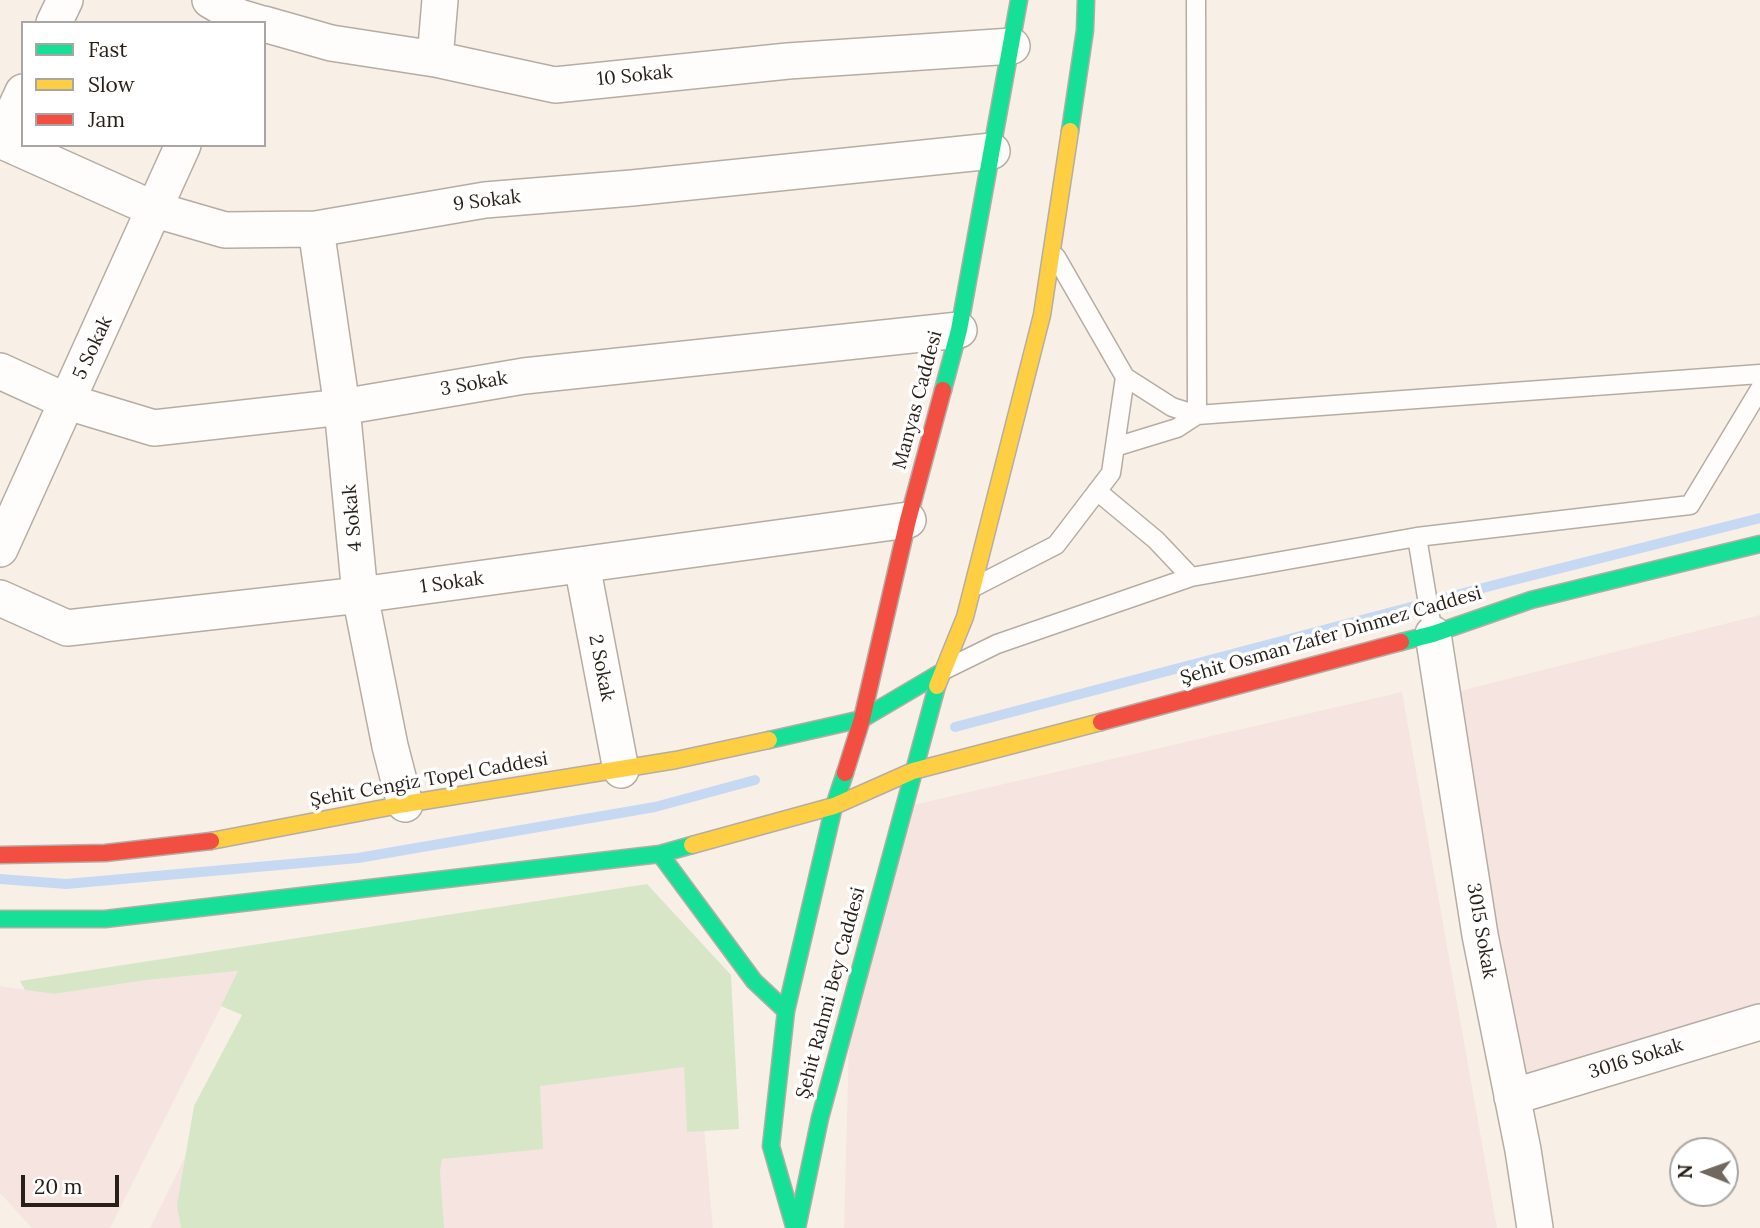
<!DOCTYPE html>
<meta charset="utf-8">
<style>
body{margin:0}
#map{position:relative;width:1760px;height:1228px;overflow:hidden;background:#f8f0e7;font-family:Lora,serif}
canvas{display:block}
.legend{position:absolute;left:21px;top:21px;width:245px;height:126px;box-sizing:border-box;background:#fff;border:2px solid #a9a5a2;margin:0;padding:9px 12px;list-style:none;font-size:21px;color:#281f16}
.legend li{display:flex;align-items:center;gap:14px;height:35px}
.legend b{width:35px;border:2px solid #a9a5a2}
.north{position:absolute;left:1669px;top:1137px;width:70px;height:70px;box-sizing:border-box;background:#fff;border:2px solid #a9a5a2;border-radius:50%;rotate:271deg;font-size:19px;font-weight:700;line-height:28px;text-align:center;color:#281f16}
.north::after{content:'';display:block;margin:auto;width:24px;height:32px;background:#71685f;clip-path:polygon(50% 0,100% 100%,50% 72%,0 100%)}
.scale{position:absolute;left:21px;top:1175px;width:98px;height:32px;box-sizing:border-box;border:4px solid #281f16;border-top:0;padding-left:9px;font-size:21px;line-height:24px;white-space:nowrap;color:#281f16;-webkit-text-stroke:5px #fff;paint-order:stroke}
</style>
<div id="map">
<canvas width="1760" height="1228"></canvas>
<ul class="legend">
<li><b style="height:9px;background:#16e098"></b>Fast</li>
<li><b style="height:9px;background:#ffcf43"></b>Slow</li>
<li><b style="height:9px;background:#f24e42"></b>Jam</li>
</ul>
<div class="north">N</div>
<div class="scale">20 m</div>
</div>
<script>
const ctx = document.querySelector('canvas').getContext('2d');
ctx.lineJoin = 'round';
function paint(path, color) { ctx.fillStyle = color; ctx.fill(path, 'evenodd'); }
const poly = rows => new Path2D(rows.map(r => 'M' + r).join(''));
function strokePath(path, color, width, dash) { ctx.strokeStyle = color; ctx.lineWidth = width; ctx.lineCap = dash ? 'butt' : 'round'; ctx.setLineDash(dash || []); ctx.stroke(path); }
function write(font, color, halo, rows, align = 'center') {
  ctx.font = font + ' Lora,serif'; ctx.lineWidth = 7; ctx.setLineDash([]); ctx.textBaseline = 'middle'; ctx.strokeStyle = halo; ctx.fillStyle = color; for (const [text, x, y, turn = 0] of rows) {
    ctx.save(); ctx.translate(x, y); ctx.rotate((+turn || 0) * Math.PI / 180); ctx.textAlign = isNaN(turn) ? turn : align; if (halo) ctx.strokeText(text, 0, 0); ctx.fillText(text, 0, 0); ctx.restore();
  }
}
const education = poly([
 [1760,615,1760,1010,1518,1086,1440,696],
 [1402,692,1497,1228,844,1228,850,1004,900,808],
 [239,971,110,1228,32,1228,0,1193,0,986,54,994,147,980],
 [692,993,713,1228,150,1228,262,1001]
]);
const green = poly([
 [647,884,731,975,739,1129,687,1132,684,1067,540,1086,543,1149,442,1159,440,1171,444,1228,181,1228,177,1205,194,1106,242,1015,221,1006,238,971,147,980,54,994,25,990,20,981]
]);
const stream = poly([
 [955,727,1502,583,1760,518],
 [0,879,66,884,358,858,655,807,755,780]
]);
const lane = poly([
 [1196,0,1197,415,1760,374],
 [1115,447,1177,428,1197,415,1172,407,1125,377],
 [1097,491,1156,540,1191,577],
 [1417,537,1433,634],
 [976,586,1056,545,1111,473,1125,377,1056,257],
 [946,669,997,644,1191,577,1417,537,1690,505,1760,389]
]);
const street = poly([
 [210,0,239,17,259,23],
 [54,23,65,0],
 [264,24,331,43,435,59,555,85,788,61,1012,46],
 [435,59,440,0],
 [0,140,156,210,225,230,316,229,485,200,632,188,992,151],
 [0,142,23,92],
 [316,229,342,407,360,595,390,746,405,804],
 [0,371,68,402,154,428,342,407,524,376,959,330],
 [0,549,183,145],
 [582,565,621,770],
 [0,598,67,628,360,595,908,520],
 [1433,634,1480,935,1523,1150,1535,1228],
 [1512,1097,1760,1022]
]);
const fast = poly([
 [1070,131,1085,30,1086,0],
 [943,390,959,330,1019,0],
 [1401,642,1433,634,1531,600,1760,544],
 [769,740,862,719,940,673],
 [660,854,754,981,786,1011],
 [0,919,105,919,660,854,692,845],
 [794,1226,771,1146,786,1011,834,806,845,773],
 [797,1228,820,1118,937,686]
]);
const slow = poly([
 [937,686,965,617,1042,315,1070,131],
 [211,841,405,804,676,760,769,740],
 [692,845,834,806,913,771,1101,722]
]);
const jam = poly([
 [1101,722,1401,642],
 [845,773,862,719,908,520,943,390],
 [0,855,105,853,211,841]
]);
const streetNames = [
 ["10 Sokak",635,76,-6],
 ["9 Sokak",487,201,-7],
 ["5 Sokak",93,348,-65],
 ["3 Sokak",474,384,-10],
 ["Manyas Caddesi",918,400,-75],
 ["4 Sokak",353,518,-95],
 ["1 Sokak",452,583,-8],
 ["Şehit Osman Zafer Dinmez Caddesi",1331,636,-16],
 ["2 Sokak",601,668,79],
 ["Şehit Cengiz Topel Caddesi",429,780,-10],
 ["3015 Sokak",1481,931,80],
 ["Şehit Rahmi Bey Caddesi",831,993,-75],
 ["3016 Sokak",1636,1059,-17]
];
paint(education, '#f6e4e0');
paint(green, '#d8e6c8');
strokePath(stream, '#c7d9f2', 10);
strokePath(lane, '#b5ada4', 21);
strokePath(street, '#b5ada4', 38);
strokePath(fast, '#b5ada4', 19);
strokePath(slow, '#b5ada4', 19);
strokePath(jam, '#b5ada4', 19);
strokePath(lane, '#fefdfb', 18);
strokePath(street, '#fefdfb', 35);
strokePath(fast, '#16e098', 16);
strokePath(slow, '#ffcf43', 16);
strokePath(jam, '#f24e42', 16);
write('19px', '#281f16', '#fff', streetNames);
</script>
